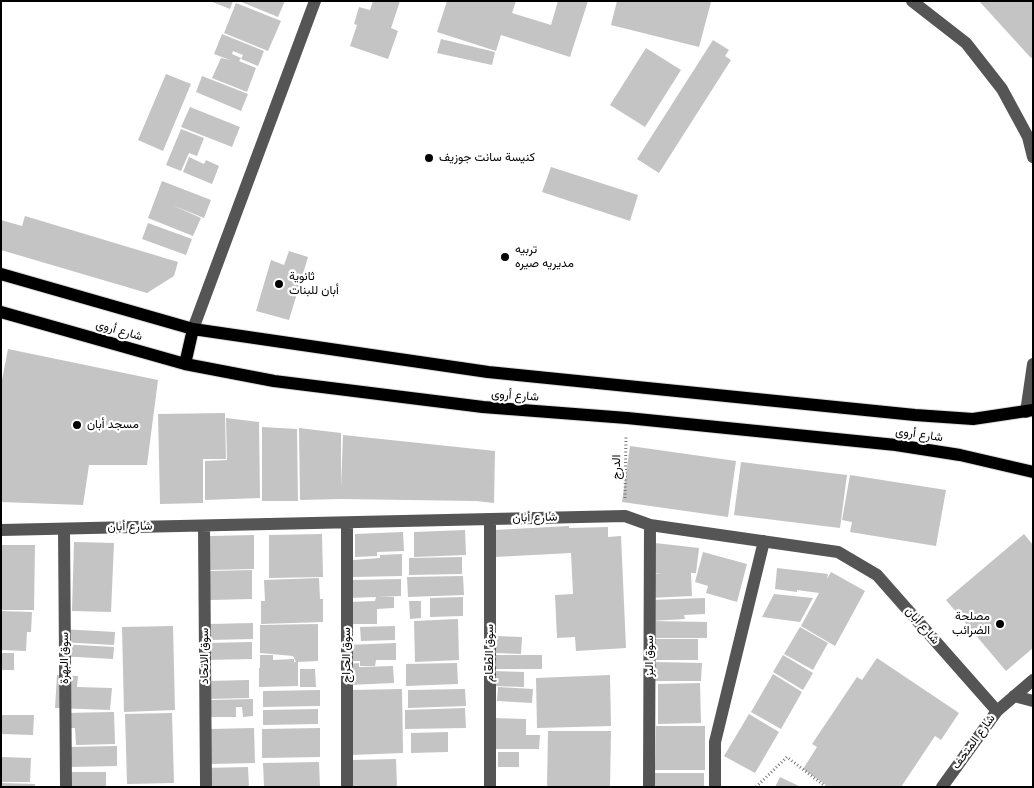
<!DOCTYPE html>
<meta charset="utf-8">
<style>
body{margin:0}
#map{position:relative;width:1034px;height:788px;overflow:hidden;background:#fff;font-family:Poppins,sans-serif}
canvas{display:block}
.frame{position:absolute;inset:0;border:2px solid #000;pointer-events:none}
</style>
<div id="map">
<canvas width="1034" height="788"></canvas>
<div class="frame"></div>
</div>
<script>
const ctx = document.querySelector('canvas').getContext('2d');
ctx.lineJoin = 'round';
function paint(path, color) { ctx.fillStyle = color; ctx.fill(path, 'evenodd'); }
const poly = rows => new Path2D(rows.map(r => 'M' + r).join(''));
function strokePath(path, color, width, dash) { ctx.strokeStyle = color; ctx.lineWidth = width; ctx.lineCap = dash ? 'butt' : 'round'; ctx.setLineDash(dash || []); ctx.stroke(path); }
function write(font, color, halo, rows, align = 'center') {
  ctx.font = font + ' Poppins,Vazirmatn,sans-serif'; ctx.lineWidth = 4.5; ctx.setLineDash([]); ctx.textBaseline = 'middle'; ctx.strokeStyle = halo; ctx.fillStyle = color; for (const [text, x, y, turn = 0] of rows) {
    ctx.save(); ctx.translate(x, y); ctx.rotate((+turn || 0) * Math.PI / 180); ctx.textAlign = isNaN(turn) ? turn : align; if (halo) ctx.strokeText(text, 0, 0); ctx.fillText(text, 0, 0); ctx.restore();
  }
}
const building = poly([
 [210,1,233,1,230,9],
 [239,1,285,1,278,17],
 [373,1,400,1,391,28,398,31,388,59,350,46,357,25,354,24,359,7,370,10],
 [447,1,516,1,512,13,551,25,558,1,588,1,570,57,501,35,496,51,437,32],
 [617,1,711,2,699,47,611,25],
 [979,1,1033,1,1033,56,1031,58],
 [236,3,281,21,268,51,224,33],
 [222,34,264,51,258,66,241,59,243,55,233,51,232,54,241,58,239,61,256,68,247,92,212,78,221,58,230,60,214,54],
 [441,39,495,52,492,65,437,53],
 [713,40,729,50,725,56,731,60,659,173,637,159],
 [646,48,681,70,645,127,610,105],
 [166,74,191,84,163,151,138,140],
 [202,76,248,94,241,111,196,92],
 [190,107,240,127,232,147,181,127],
 [181,129,204,138,197,156,189,153,181,171,166,165],
 [189,157,204,164,206,160,219,166,212,184,183,172],
 [551,167,638,195,630,221,542,192],
 [162,181,211,200,204,218,172,205,201,218,193,236,148,218],
 [25,216,178,262,174,276,147,293,1,250,1,220,22,226],
 [148,223,192,239,186,255,142,239],
 [289,251,308,257,289,320,256,311,271,260,284,265],
 [8,349,158,380,147,465,89,465,83,505,1,502,1,385],
 [225,413,226,459,203,459,203,503,160,504,158,414],
 [226,418,259,422,260,498,205,500,205,461,227,460],
 [262,427,297,429,298,501,262,501],
 [299,428,341,433,341,488,343,435,495,451,494,503,476,501,341,499,300,500],
 [630,446,736,461,728,517,622,502],
 [741,462,847,475,840,528,734,515],
 [850,475,946,490,936,546,850,532,852,522,842,520],
 [569,526,569,528,608,527,608,537,621,536,626,648,576,651,575,637,557,638,555,595,573,594,571,553,495,557,494,530],
 [465,530,466,555,414,557,414,532],
 [403,532,404,551,377,552,377,556,355,557,355,534],
 [322,534,323,577,269,578,269,535],
 [1024,534,1033,545,1033,648,1006,671,946,600],
 [254,535,254,569,210,570,210,536],
 [74,542,114,543,111,612,72,611],
 [655,543,699,548,696,573,691,573,692,596,649,598,648,574,662,574,650,573],
 [1,545,35,545,34,610,1,610],
 [703,552,747,564,737,602,706,593,708,586,695,582],
 [402,554,402,576,353,577,353,560,380,558,380,555],
 [462,557,462,574,409,575,409,558],
 [777,568,828,574,827,579,831,572,865,591,835,646,801,626,819,593,797,590,797,592,775,589],
 [252,570,252,599,210,600,209,571],
 [463,576,464,595,408,597,407,577],
 [319,578,320,599,323,599,323,622,261,624,261,601,265,601,264,580],
 [401,579,401,596,378,597,394,597,394,608,377,609,377,624,346,624,346,602,375,601,376,597,350,598,350,580],
 [774,594,813,598,800,622,762,617],
 [463,597,463,616,430,617,430,598],
 [705,598,705,614,684,615,685,619,650,621,650,600],
 [409,601,421,601,421,618,410,619],
 [1,611,32,612,31,632,27,632,26,651,1,650],
 [458,619,459,660,415,662,414,621],
 [653,621,707,622,707,638,653,638],
 [253,623,253,639,209,640,209,624],
 [318,624,318,661,298,662,298,686,259,687,259,668,260,668,260,655,273,655,273,660,294,659,294,662,296,662,293,656,260,653,260,625],
 [173,626,175,710,124,712,122,627],
 [395,626,395,640,361,641,360,627],
 [800,627,828,643,813,670,784,654],
 [60,629,115,632,114,645,60,642],
 [496,636,522,637,521,654,495,653],
 [655,639,698,639,698,660,655,660],
 [252,642,252,659,205,660,205,643],
 [396,643,396,660,376,660,375,666,360,666,360,661,347,661,346,645],
 [60,644,114,647,113,659,59,656],
 [1,653,14,653,14,670,1,670],
 [492,655,542,655,542,669,492,669],
 [783,655,813,673,803,690,773,672],
 [877,658,959,713,941,740,935,736,901,787,829,787,803,769,817,747,812,744,857,677,862,680],
 [655,662,702,663,701,681,654,681],
 [359,663,359,667,393,666,394,683,348,685,347,664],
 [457,663,458,684,406,686,406,664],
 [300,669,315,669,316,687,300,687],
 [492,671,524,672,524,687,492,686],
 [773,674,802,692,781,729,751,712],
 [57,675,78,676,77,687,112,688,110,710,55,708],
 [610,675,611,726,537,728,536,678],
 [249,680,249,698,207,699,207,681],
 [700,683,701,723,658,724,658,684],
 [498,687,533,689,532,703,497,701],
 [402,689,403,753,351,755,349,690],
 [465,689,466,706,408,708,408,690],
 [320,690,320,706,263,707,263,691],
 [253,699,253,716,243,717,242,707,236,707,236,717,210,717,210,700],
 [465,708,466,728,405,729,405,710],
 [318,709,318,724,263,725,263,710],
 [114,712,115,744,76,745,75,728,64,728,64,713],
 [172,713,174,783,127,784,125,714],
 [749,714,779,732,755,773,724,756],
 [1,715,34,715,33,735,1,734],
 [492,718,526,719,526,735,540,735,539,749,491,749],
 [656,726,705,726,705,770,655,770],
 [254,728,255,763,211,764,210,729],
 [320,728,320,757,262,758,262,729],
 [548,731,611,731,610,787,547,787],
 [448,732,448,752,411,753,411,733],
 [117,746,117,766,69,767,68,747],
 [498,752,519,752,519,767,498,767],
 [1,757,31,758,30,782,1,782],
 [396,759,397,787,352,787,352,760],
 [319,762,320,787,264,787,263,763],
 [248,767,249,787,203,787,202,768],
 [72,772,106,772,106,787,72,787],
 [651,773,704,773,704,787,651,787],
 [780,777,801,787,775,787],
 [1,783,35,784,35,787,1,787]
]);
const path = poly([
 [625,498,626,437],
 [756,787,787,757,826,787]
]);
const minor = poly([
 [912,1,966,43,1002,89,1028,137,1033,157],
 [193,329,315,1],
 [1026,412,1033,364],
 [204,526,206,787],
 [64,529,66,787],
 [1,530,625,516,650,525,838,552,877,575,997,711],
 [1014,696,1033,701],
 [347,787,347,523],
 [490,787,490,519],
 [649,787,650,525],
 [715,787,715,742,764,541],
 [942,787,997,711,1033,680]
]);
const major = poly([
 [1,274,193,329,488,372,915,415,973,419,1033,410],
 [1,312,185,364,274,381,483,407,627,418,896,445,960,455,1033,472],
 [185,364,193,329]
]);
const markers = [
 [429,158,5,"#000"],
 [505,257,5,"#000"],
 [279,284,5,"#000"],
 [77,425,5,"#000"],
 [1000,624,5,"#000"]
];
const poiNames = [
 ["كنيسة سانت جوزيف",439,158],
 ["تربيه",515,250],
 ["مديريه صيره",515,264],
 ["ثانوية",289,277],
 ["أبان للبنات",289,291],
 ["مسجد أبان",87,425],
 ["مصلحة",990,617,"right"],
 ["الضرائب",990,631,"right"]
];
const streetNames = [
 ["شارع أروى",119,331,16],
 ["شارع أروى",515,396,4],
 ["شارع أروى",919,435,8],
 ["الدرج",617,467,-89],
 ["شارع أبان",535,518,-1],
 ["شارع أبان",130,527,-1],
 ["شارع أبان",922,626,49],
 ["سوق الطعام",490,653,-90],
 ["سوق الحراج",347,655,-90],
 ["سوق الاتحاد",205,656,-90],
 ["سوق البز",650,656,-90],
 ["سوق البهرة",65,658,-90],
 ["شارع المتحف",974,742,-54]
];
paint(building, '#c4c4c4');
strokePath(major, '#dbdbdb', 14);
strokePath(path, '#777', 3, [1, 2.5]);
strokePath(minor, '#555', 12);
strokePath(major, '#000', 12);
for (const [x, y, r, color] of markers) { const dot = new Path2D(); dot.arc(x, y, r, 0, 2 * Math.PI); ctx.fillStyle = color; ctx.fill(dot); strokePath(dot, '#fff', 2); }
write('12px', '#000', '#fff', poiNames, 'left');
write('12px', '#000', '#fff', streetNames);
</script>
